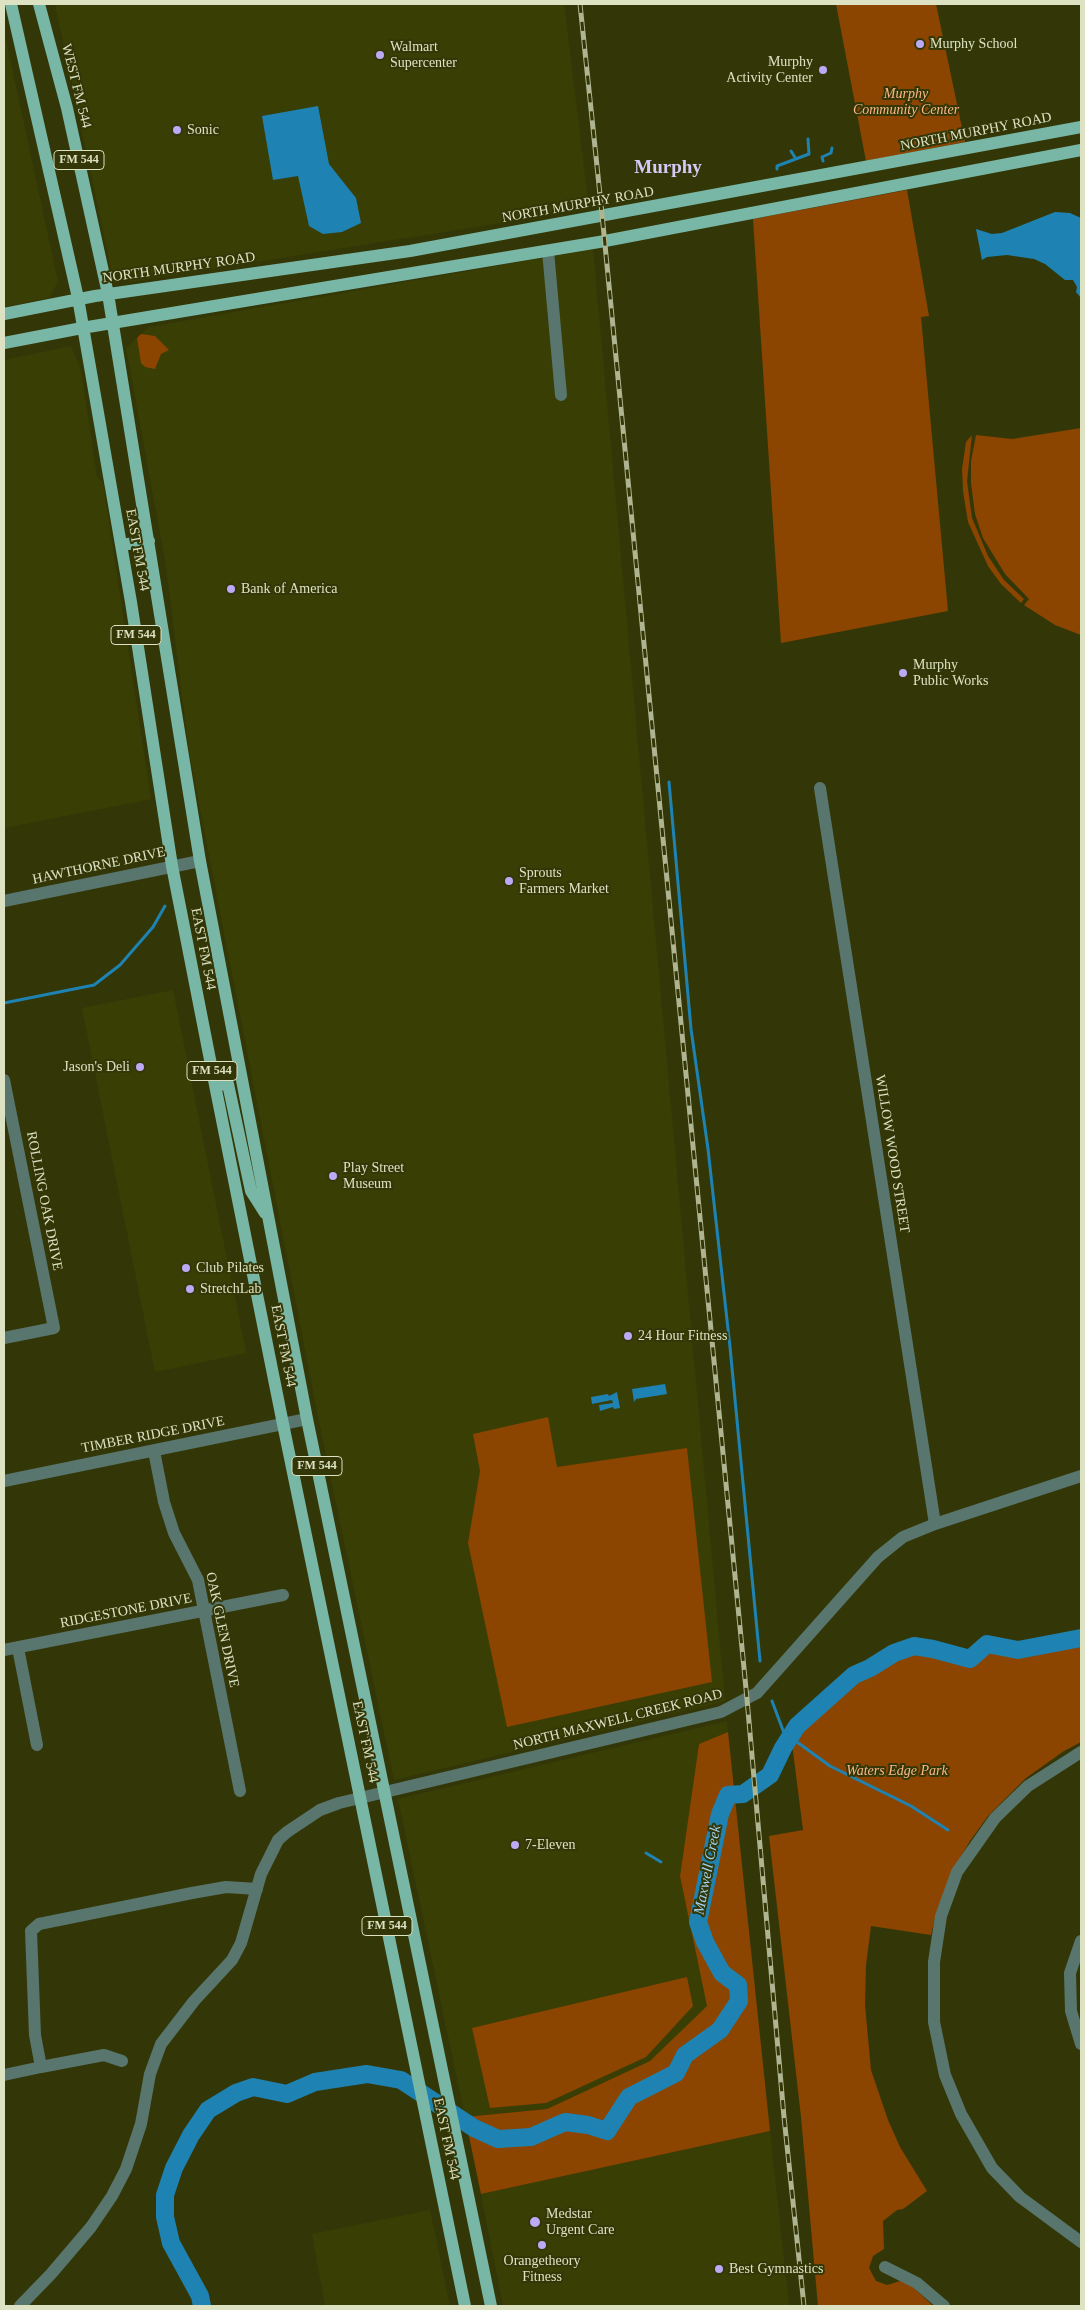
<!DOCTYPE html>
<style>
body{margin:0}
#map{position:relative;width:1085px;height:2310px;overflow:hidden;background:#333707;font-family:"Times New Roman",serif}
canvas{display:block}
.frame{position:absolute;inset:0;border:5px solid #dde2c3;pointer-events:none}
</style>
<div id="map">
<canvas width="1085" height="2310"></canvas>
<div class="frame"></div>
</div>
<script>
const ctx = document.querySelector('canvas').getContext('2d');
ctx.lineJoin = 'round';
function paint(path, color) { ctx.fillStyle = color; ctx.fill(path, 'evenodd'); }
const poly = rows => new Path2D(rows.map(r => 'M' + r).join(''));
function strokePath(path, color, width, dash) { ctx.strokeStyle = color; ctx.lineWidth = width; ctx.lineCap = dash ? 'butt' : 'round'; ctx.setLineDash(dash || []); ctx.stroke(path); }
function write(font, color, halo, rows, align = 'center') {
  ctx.font = font + ' "Times New Roman",serif'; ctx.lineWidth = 4; ctx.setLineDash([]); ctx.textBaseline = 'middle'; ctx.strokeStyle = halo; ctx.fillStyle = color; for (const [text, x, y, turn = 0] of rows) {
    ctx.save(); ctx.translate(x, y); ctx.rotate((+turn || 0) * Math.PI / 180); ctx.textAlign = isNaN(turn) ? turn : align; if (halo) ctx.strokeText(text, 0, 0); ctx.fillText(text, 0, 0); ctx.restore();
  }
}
const built = poly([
 [55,4,564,4,589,209,130,282,111,269],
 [4,31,58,282,49,298,4,307],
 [593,249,725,1701,394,1780,318,1417,189,752,166,566,126,348,149,327],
 [71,346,81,370,97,477,103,483,151,799,4,828,4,360],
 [173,990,246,1353,155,1372,82,1008],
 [727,1721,728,1732,699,1744,680,1876,708,2006,650,2061,547,2109,465,2117,398,1799],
 [770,2131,789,2306,503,2306,481,2194],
 [430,2210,450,2306,325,2306,312,2234]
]);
const green = poly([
 [836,4,936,4,965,142,866,161],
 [907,190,929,316,921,317,948,611,781,643,753,219],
 [141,334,155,336,169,350,161,354,155,369,145,367,141,363,137,338],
 [1081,428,1081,635,1055,625,1024,605,1029,599,1005,574,983,538,975,514,971,483,971,461,976,435,1012,439],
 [972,435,967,481,972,518,988,556,1004,580,1024,599,1021,603,1001,584,988,566,968,522,963,491,962,469,966,442],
 [548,1417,557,1467,687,1448,712,1682,507,1727,468,1543,480,1471,473,1434],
 [1081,1638,1081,1742,1064,1751,1026,1778,988,1816,970,1841,954,1868,936,1913,931,1935,871,1926,866,1965,865,2005,871,2070,888,2120,900,2147,927,2191,903,2209,897,2210,883,2221,884,2249,873,2256,869,2268,876,2281,887,2285,900,2281,911,2285,933,2306,818,2306,801,2117,769,1836,803,1830,791,1736,797,1726,854,1675,870,1668,894,1653,914,1646,933,1649,970,1659,987,1644,1018,1650],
 [728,1732,770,2131,481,2194,465,2117,547,2109,650,2061,707,2006,680,1876,699,1744],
 [687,1977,693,2006,646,2057,546,2103,490,2108,472,2028]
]);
const water = poly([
 [318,106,329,164,356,198,361,223,342,232,323,234,309,226,298,176,273,180,262,116],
 [1055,212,1070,213,1081,218,1081,298,1076,292,1077,287,1073,280,1065,280,1045,264,1034,259,1007,255,987,257,982,260,976,229,992,234,1002,233],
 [665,1384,667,1394,636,1399,634,1402,632,1389],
 [617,1392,620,1408,614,1409,613,1407,600,1411,599,1405,613,1403,612,1400,592,1404,591,1397,608,1394,609,1396]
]);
const stream = poly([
 [791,151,796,159],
 [823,161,822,157,831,153,832,148],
 [777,169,777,166,809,154,808,139],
 [669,782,691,1029,708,1149,730,1347,760,1661],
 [4,1003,94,985,120,965,153,927,165,906],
 [772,1701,787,1741,797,1742,830,1766,911,1806,948,1830],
 [646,1853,661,1862]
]);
const river = poly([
 [202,2306,200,2296,171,2243,165,2217,165,2195,174,2168,191,2135,208,2110,236,2093,253,2087,287,2094,315,2082,367,2074,401,2080,474,2128,498,2139,531,2137,565,2122,588,2125,607,2131,629,2097,676,2073,685,2055,720,2030,739,2001,738,1985,722,1973,705,1942,698,1922,720,1814,728,1795,743,1794,770,1775,783,1748,797,1726,854,1675,870,1668,894,1653,914,1646,933,1649,970,1659,987,1644,1018,1650,1081,1638]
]);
const minor = poly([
 [548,251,561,395],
 [820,788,935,1524],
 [4,901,200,861],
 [4,1080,54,1328,4,1338],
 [154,1451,164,1502,174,1533,198,1580,240,1791],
 [4,1481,307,1419],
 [18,1648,37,1745],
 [4,1650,283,1595],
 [1081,1752,1028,1786,995,1818,957,1872,941,1916,934,1962,934,2022,945,2075,961,2114,992,2168,1020,2197,1081,2242],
 [1081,1941,1070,1973,1071,2011,1081,2044],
 [122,2061,104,2055,41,2067,35,2035,31,1931,39,1924,192,1893,226,1887,257,1889],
 [4,2075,41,2067],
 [885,2267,917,2283,944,2306],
 [20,2306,51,2274,91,2227,112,2196,126,2169,141,2124,150,2074,161,2044,194,2001,232,1960,241,1943,261,1874,278,1840,287,1832,320,1810,339,1803,721,1712,757,1693,878,1557,903,1537,935,1524,1081,1476]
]);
const major = poly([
 [11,4,78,298,131,602,172,866,215,1085,283,1424,465,2306],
 [39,4,67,108,108,294,200,861,307,1419,491,2306],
 [4,314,95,296,410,251,1081,127],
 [4,343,82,328,605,241,1081,150],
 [121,545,149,541],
 [215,1085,228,1084,251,1191,265,1213]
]);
const rail = poly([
 [580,4,602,214,747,1699,784,2117,804,2306]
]);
const markers = [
 [920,44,5,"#bcaaf6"],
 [380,55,5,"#bcaaf6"],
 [823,70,5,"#bcaaf6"],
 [177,130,5,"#bcaaf6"],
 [231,589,5,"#bcaaf6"],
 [903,673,5,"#bcaaf6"],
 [509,881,5,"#bcaaf6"],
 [140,1067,5,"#bcaaf6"],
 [333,1176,5,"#bcaaf6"],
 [186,1268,5,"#bcaaf6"],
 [190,1289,5,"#bcaaf6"],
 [628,1336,5,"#bcaaf6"],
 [515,1845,5,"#bcaaf6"],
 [535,2222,6,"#bcaaf6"],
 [542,2245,5,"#bcaaf6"],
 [719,2269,5,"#bcaaf6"]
];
const shields = [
 [79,160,50],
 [136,635,50],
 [212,1071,50],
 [317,1466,50],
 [387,1926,50]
];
const shieldNames = [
 ["FM 544",79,160],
 ["FM 544",136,635],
 ["FM 544",212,1071],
 ["FM 544",317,1466],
 ["FM 544",387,1926]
];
const poiNames = [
 ["Murphy School",930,44],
 ["Walmart",390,47],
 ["Supercenter",390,63],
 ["Murphy",813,62,"right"],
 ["Activity Center",813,78,"right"],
 ["Sonic",187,130],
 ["Bank of America",241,589],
 ["Murphy",913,665],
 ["Public Works",913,681],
 ["Sprouts",519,873],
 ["Farmers Market",519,889],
 ["Jason's Deli",130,1067,"right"],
 ["Play Street",343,1168],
 ["Museum",343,1184],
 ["Club Pilates",196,1268],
 ["StretchLab",200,1289],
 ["24 Hour Fitness",638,1336],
 ["7-Eleven",525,1845],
 ["Medstar",546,2214],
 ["Urgent Care",546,2230],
 ["Orangetheory",542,2261,"center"],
 ["Fitness",542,2277,"center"],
 ["Best Gymnastics",729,2269]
];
const streetNames = [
 ["WEST FM 544",76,86,76],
 ["NORTH MURPHY ROAD",976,132,-11],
 ["NORTH MURPHY ROAD",578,205,-10],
 ["NORTH MURPHY ROAD",179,268,-8],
 ["EAST FM 544",137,550,80],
 ["HAWTHORNE DRIVE",99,866,-12],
 ["EAST FM 544",203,949,79],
 ["WILLOW WOOD STREET",892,1154,81],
 ["ROLLING OAK DRIVE",44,1201,79],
 ["EAST FM 544",283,1346,79],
 ["TIMBER RIDGE DRIVE",153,1435,-11],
 ["RIDGESTONE DRIVE",126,1611,-11],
 ["OAK GLEN DRIVE",222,1630,78],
 ["NORTH MAXWELL CREEK ROAD",618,1720,-14],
 ["EAST FM 544",365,1742,78],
 ["EAST FM 544",446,2139,78]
];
const parkNames = [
 ["Murphy",906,94],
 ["Community Center",906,110],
 ["Waters Edge Park",897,1771]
];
const waterNames = [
 ["Maxwell Creek",708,1870,-79]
];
const districtNames = [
 ["Murphy",668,168]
];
paint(built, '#393e05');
paint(green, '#8b4500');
paint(water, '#1e83b2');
strokePath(stream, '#1e83b2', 3);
strokePath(river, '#1e83b2', 18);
strokePath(minor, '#58766d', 12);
strokePath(major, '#78b7a6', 12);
strokePath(rail, '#b0b591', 5);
strokePath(rail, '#333707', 3, [9]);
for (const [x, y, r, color] of markers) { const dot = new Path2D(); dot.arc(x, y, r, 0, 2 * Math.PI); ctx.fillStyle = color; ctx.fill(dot); strokePath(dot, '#333707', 2); }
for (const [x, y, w] of shields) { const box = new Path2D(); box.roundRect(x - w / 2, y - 9.5, w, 19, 4); ctx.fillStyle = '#333707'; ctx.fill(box); strokePath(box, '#dde2c3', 1); }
write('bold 12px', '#dde2c3', null, shieldNames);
write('14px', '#dde2c3', '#333707', poiNames, 'left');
write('14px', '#dde2c3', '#333707', streetNames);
write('italic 14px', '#fcb687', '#333707', parkNames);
write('italic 15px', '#9fd3f1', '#333707', waterNames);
write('bold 19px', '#d3caf5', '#333707', districtNames);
</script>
